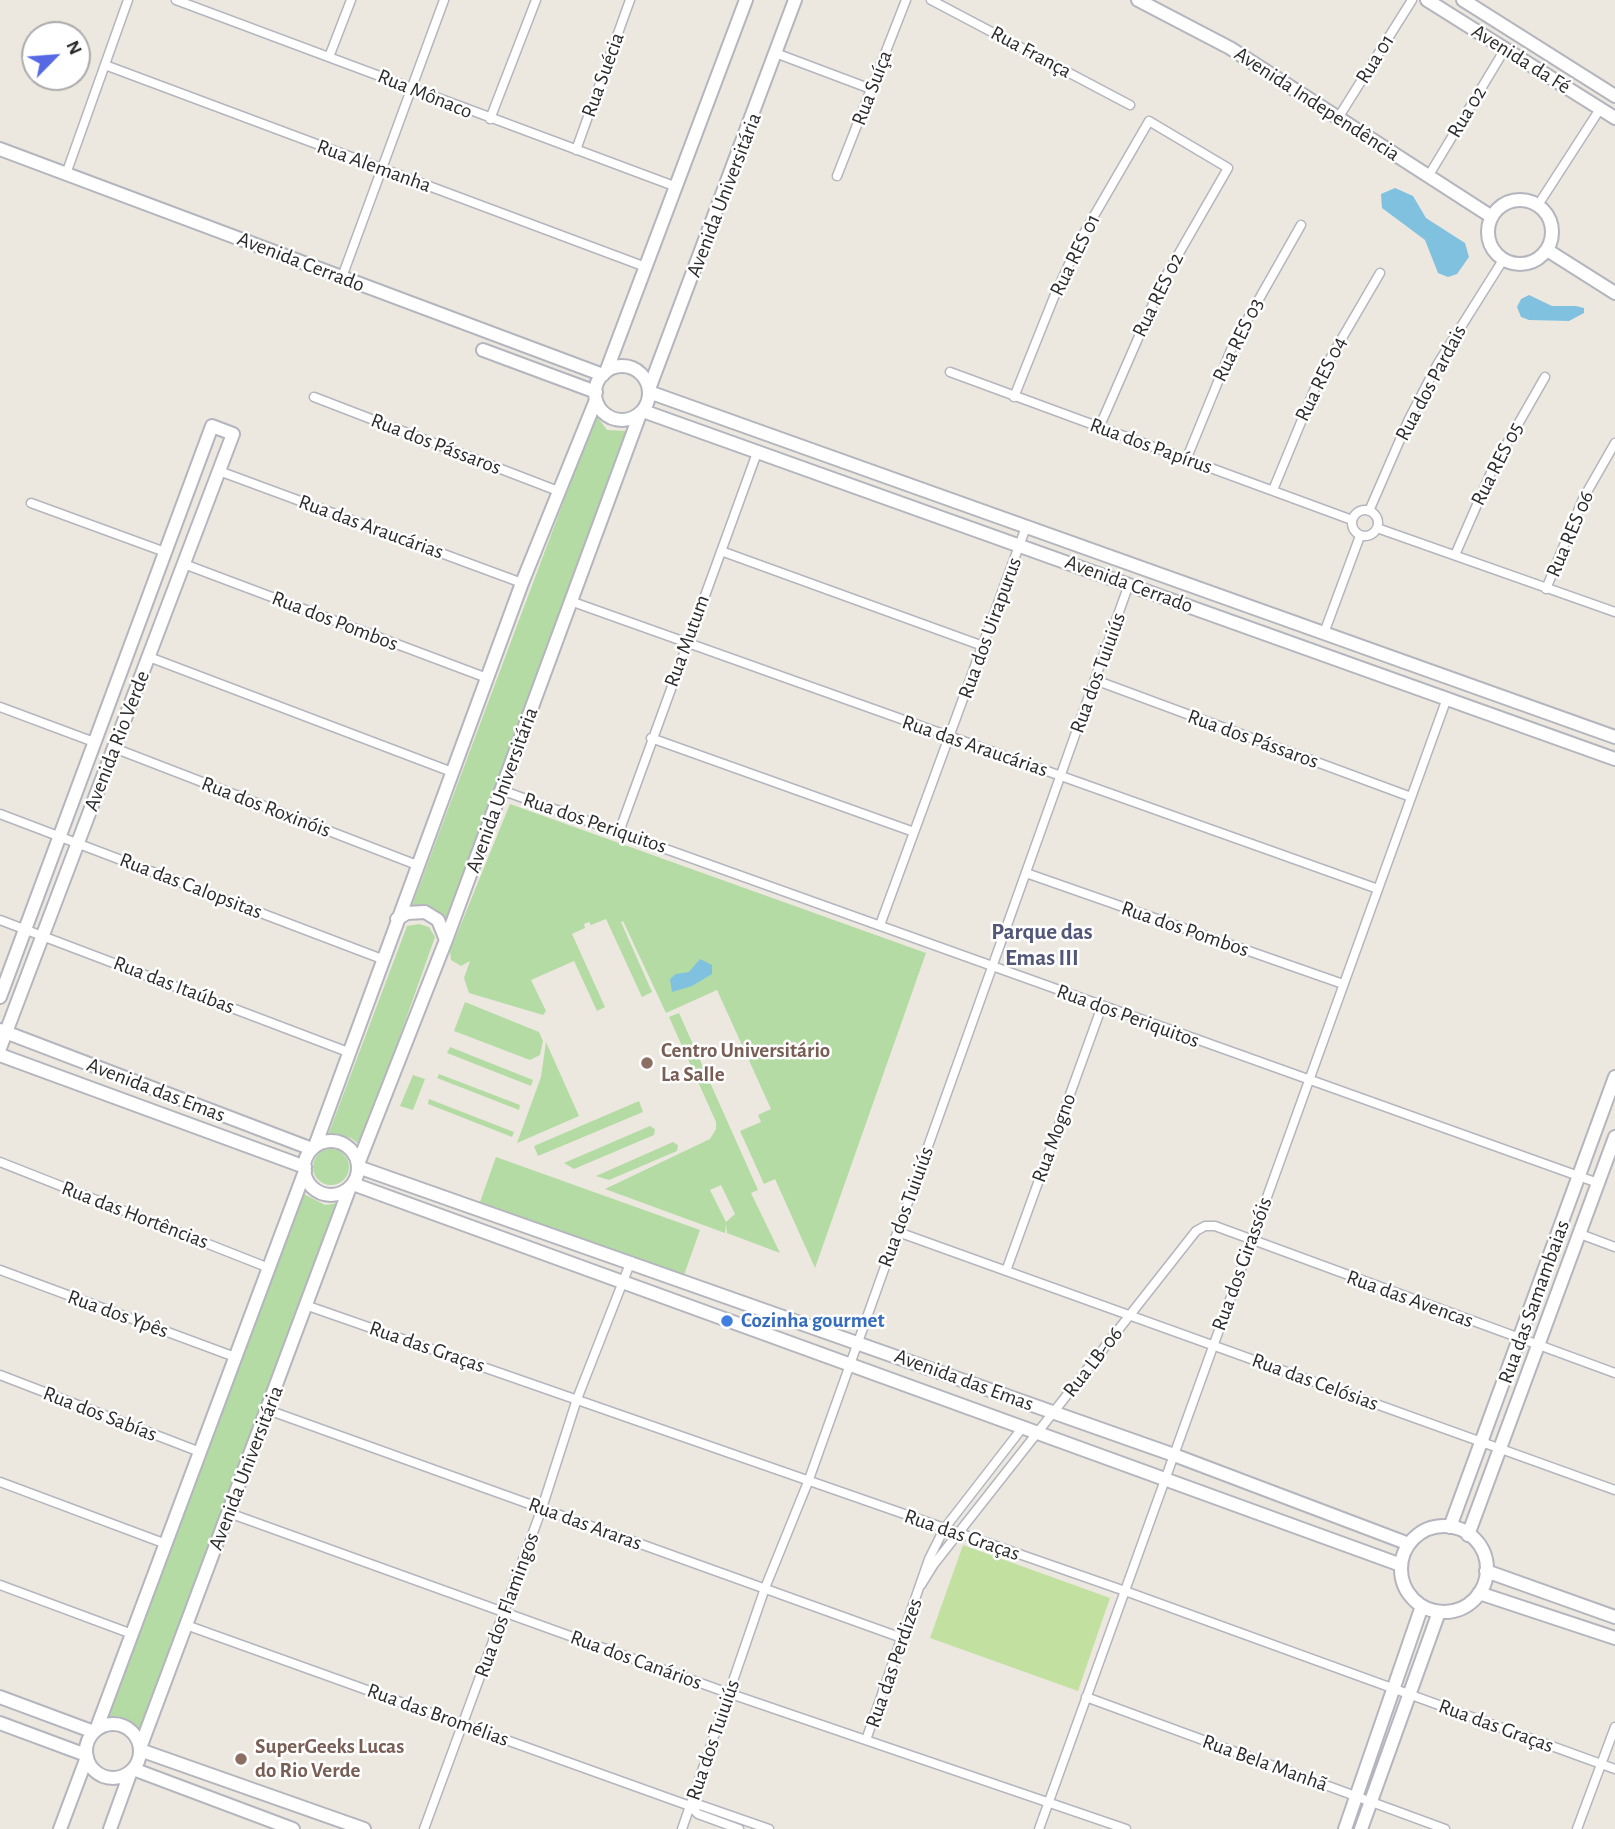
<!DOCTYPE html>
<meta charset="utf-8">
<style>
body{margin:0}
#map{position:relative;width:1615px;height:1829px;overflow:hidden;background:#ece8e0;font-family:"Alegreya Sans",sans-serif}
canvas{display:block}
.north{position:absolute;left:21px;top:21px;width:70px;height:70px;box-sizing:border-box;background:#fff;border:2px solid #ababab;border-radius:50%;rotate:65deg;font-size:19px;font-weight:700;line-height:28px;text-align:center;color:#2c2c2c}
.north::after{content:'';display:block;margin:auto;width:24px;height:32px;background:#5668e3;clip-path:polygon(50% 0,100% 100%,50% 72%,0 100%)}
</style>
<div id="map">
<canvas width="1615" height="1829"></canvas>
<div class="north">N</div>
</div>
<script>
const ctx = document.querySelector('canvas').getContext('2d');
ctx.lineJoin = 'round';
function paint(path, color) { ctx.fillStyle = color; ctx.fill(path, 'evenodd'); }
const poly = rows => new Path2D(rows.map(r => 'M' + r).join(''));
function strokePath(path, color, width, dash) { ctx.strokeStyle = color; ctx.lineWidth = width; ctx.lineCap = dash ? 'butt' : 'round'; ctx.setLineDash(dash || []); ctx.stroke(path); }
function write(font, color, halo, rows, align = 'center') {
  ctx.font = font + ' "Alegreya Sans",sans-serif'; ctx.lineWidth = 5; ctx.setLineDash([]); ctx.textBaseline = 'middle'; ctx.strokeStyle = halo; ctx.fillStyle = color; for (const [text, x, y, turn = 0] of rows) {
    ctx.save(); ctx.translate(x, y); ctx.rotate((+turn || 0) * Math.PI / 180); ctx.textAlign = isNaN(turn) ? turn : align; if (halo) ctx.strokeText(text, 0, 0); ctx.fillText(text, 0, 0); ctx.restore();
  }
}
const green = poly([
 [596,415,607,430,627,431,445,925,411,908],
 [510,804,926,953,815,1268,775,1179,764,1184,740,1131,761,1122,758,1115,771,1109,717,990,666,1013,623,921,621,922,652,992,642,997,606,919,591,925,589,922,584,924,585,928,572,934,605,1007,597,1011,574,961,531,980,546,1011,543,1015,469,993,464,978,470,961,461,966,451,960,450,951],
 [419,924,429,927,435,937,361,1146,351,1138,328,1135,407,926],
 [465,1002,539,1032,543,1041,540,1055,530,1060,454,1031],
 [679,1013,758,1190,751,1193,780,1253,727,1233,726,1224,725,1233,605,1189,710,1139,716,1129,716,1122,669,1017],
 [721,1185,735,1214,726,1222,710,1190],
 [546,1042,579,1116,517,1143,541,1077],
 [450,1047,533,1080,531,1086,447,1053],
 [439,1074,520,1105,519,1110,437,1078],
 [413,1075,425,1079,413,1110,400,1106],
 [429,1099,514,1132,512,1137,428,1104],
 [639,1101,643,1112,538,1156,534,1146],
 [650,1126,655,1129,654,1135,574,1169,564,1163],
 [673,1142,678,1145,677,1151,609,1180,596,1176],
 '313 1167a18 18 0 1 1 36 0a18 18 0 1 1-36 0Z',
 [496,1157,700,1230,684,1275,480,1202],
 [304,1194,325,1205,339,1203,141,1732,127,1723,106,1721]
]);
const pitch = poly([
 [963,1545,1110,1598,1078,1691,930,1638]
]);
const water = poly([
 [1395,188,1413,196,1426,218,1465,243,1469,257,1457,274,1448,277,1438,273,1425,240,1382,208,1381,194],
 [1529,295,1552,306,1576,306,1584,308,1584,313,1569,321,1529,320,1521,317,1517,307,1521,299],
 [700,959,712,965,712,974,692,986,672,992,670,979,676,974,689,972]
]);
const street = poly([
 [176,0,674,186],
 [931,0,1130,105],
 [778,54,871,89],
 [329,57,351,0],
 [105,65,643,266],
 [1338,118,1412,0],
 [490,119,536,0],
 [576,150,630,0],
 [66,174,128,0],
 [1429,175,1505,49],
 [837,176,906,0],
 [1538,205,1600,109],
 [342,277,444,0],
 [950,372,1352,520],
 [314,397,558,491],
 [1014,397,1054,297,1080,240,1149,121,1228,168,1163,281,1099,428],
 [1186,460,1233,345,1301,225],
 [219,471,522,583],
 [1273,490,1320,376,1380,273],
 [31,503,165,552],
 '1352 523a13 13 0 1 1 26 0a13 13 0 1 1-26 0Z',
 [1369,511,1409,419,1437,365,1503,260],
 [1377,528,1615,612],
 [721,551,983,646],
 [1455,555,1493,468,1545,377],
 [184,564,487,678],
 [1546,589,1583,499,1615,443],
 [573,602,1378,889],
 [1324,633,1360,536],
 [149,657,452,772],
 [1095,680,1411,797],
 [0,707,94,742],
 [651,738,914,832],
 [114,748,417,865],
 [501,790,1598,1183],
 [0,814,382,959],
 [619,832,758,450],
 [1026,873,1343,984],
 [0,920,348,1052],
 [880,925,1026,527],
 [0,1162,269,1268],
 [898,1232,1615,1490],
 [1580,1234,1615,1247],
 [0,1270,235,1357],
 [1006,1271,1102,1006],
 [308,1306,1125,1591,1615,1769],
 [0,1375,200,1452],
 [268,1410,902,1638],
 [0,1482,166,1544],
 [229,1513,728,1693,1126,1829],
 [0,1585,132,1634],
 [921,1585,934,1564,1196,1231,1205,1226,1215,1226,1615,1373],
 [186,1625,690,1806,700,1805,769,1829],
 [1086,1697,1445,1829],
 [866,1740,929,1559,944,1529,1023,1427],
 [690,1806,698,1814,739,1829],
 [424,1829,542,1508,577,1399,631,1261],
 [682,1829,765,1588,808,1482,1129,584],
 [1039,1829,1447,698],
 [1577,1829,1615,1727]
]);
const secondary = poly([
 [1138,0,1230,48,1492,217],
 [1427,0,1615,118],
 [1463,0,1615,96],
 [0,149,603,375],
 '1488 232a32 32 0 1 1 64 0a32 32 0 1 1-64 0Z',
 [1547,250,1615,293],
 [483,350,596,392],
 '595 393a27 27 0 1 1 54 0a27 27 0 1 1-54 0Z',
 [606,372,746,0],
 [649,389,795,0],
 [649,392,1615,737],
 [643,411,1615,759],
 [397,919,407,913,425,912,438,920,446,940],
 [0,997,212,426,233,434,0,1048],
 [0,1030,312,1149],
 [0,1055,305,1167],
 '304 1168a27 27 0 1 1 54 0a27 27 0 1 1-54 0Z',
 [315,1146,522,583,596,400],
 [358,1164,446,940,640,414],
 [358,1167,1174,1455,1409,1544],
 [353,1184,1401,1565],
 '1401 1569a43 43 0 1 1 86 0a43 43 0 1 1-86 0Z',
 [1450,1527,1615,1077],
 [1468,1535,1615,1137],
 [1486,1571,1615,1617],
 [1479,1593,1615,1638],
 [0,1697,94,1732],
 [0,1723,86,1755],
 '86 1751a27 27 0 1 1 54 0a27 27 0 1 1-54 0Z',
 [96,1730,305,1171],
 [140,1748,350,1187],
 [140,1750,364,1829],
 [133,1769,293,1829],
 [60,1829,87,1757],
 [110,1829,131,1771],
 [1345,1829,1422,1606],
 [1361,1829,1439,1612]
]);
const markers = [
 [647,1063,7,"#8d6e63"],
 [727,1321,7,"#3f7fe0"],
 [241,1759,7,"#8d6e63"]
];
const streetNames = [
 ["Rua França",1031,52,28],
 ["Rua 01",1375,59,-58],
 ["Avenida da Fé",1521,59,32],
 ["Rua Suécia",603,75,-70],
 ["Rua Suíça",872,88,-69],
 ["Rua Mônaco",425,94,22],
 ["Avenida Independência",1317,104,33],
 ["Rua 02",1467,112,-59],
 ["Rua Alemanha",374,166,20],
 ["Avenida Universitária",724,195,-69],
 ["Rua RES 01",1075,255,-64],
 ["Avenida Cerrado",301,262,21],
 ["Rua RES 02",1158,295,-64],
 ["Rua RES 03",1238,340,-64],
 ["Rua RES 04",1321,379,-64],
 ["Rua dos Pardais",1431,383,-62],
 ["Rua dos Pássaros",436,444,21],
 ["Rua dos Papírus",1151,446,20],
 ["Rua RES 05",1497,464,-63],
 ["Rua das Araucárias",371,527,20],
 ["Rua RES 06",1570,534,-67],
 ["Avenida Cerrado",1129,584,20],
 ["Rua dos Pombos",335,621,21],
 ["Rua dos Uirapurus",990,628,-70],
 ["Rua Mutum",687,641,-70],
 ["Rua dos Tuiuiús",1098,673,-70],
 ["Rua dos Pássaros",1253,739,20],
 ["Avenida Rio Verde",117,741,-69],
 ["Rua das Araucárias",975,746,19],
 ["Avenida Universitária",502,790,-70],
 ["Rua dos Roxinóis",266,807,21],
 ["Rua dos Periquitos",595,823,19],
 ["Rua das Calopsitas",191,886,21],
 ["Rua dos Pombos",1185,929,19],
 ["Rua das Itaúbas",174,985,21],
 ["Rua dos Periquitos",1128,1016,20],
 ["Avenida das Emas",156,1090,21],
 ["Rua Mogno",1054,1138,-70],
 ["Rua dos Tuiuiús",906,1207,-70],
 ["Rua das Hortências",135,1215,21],
 ["Rua dos Girassóis",1242,1264,-70],
 ["Rua das Avencas",1410,1299,20],
 ["Rua das Samambaias",1534,1302,-70],
 ["Rua dos Ypês",118,1314,20],
 ["Rua das Graças",427,1347,19],
 ["Rua LB-06",1093,1362,-52],
 ["Avenida das Emas",964,1380,20],
 ["Rua das Celósias",1315,1382,20],
 ["Rua dos Sabías",100,1414,21],
 ["Avenida Universitária",246,1468,-69],
 ["Rua das Araras",585,1524,20],
 ["Rua das Graças",962,1535,19],
 ["Rua dos Flamingos",507,1605,-70],
 ["Rua dos Canários",636,1660,20],
 ["Rua das Perdizes",894,1663,-71],
 ["Rua das Bromélias",438,1715,20],
 ["Rua das Graças",1496,1726,20],
 ["Rua dos Tuiuiús",713,1740,-71],
 ["Rua Bela Manhã",1265,1763,20]
];
const educationNames = [
 ["Centro Universitário",661,1051],
 ["La Salle",661,1075],
 ["SuperGeeks Lucas",255,1747],
 ["do Rio Verde",255,1771]
];
const shopNames = [
 ["Cozinha gourmet",741,1321]
];
const neighbourhoodNames = [
 ["Parque das",1042,932],
 ["Emas III",1042,958]
];
paint(green, '#b4dba4');
paint(pitch, '#c2e1a1');
paint(water, '#81c1e0');
strokePath(street, '#b4b5be', 11);
strokePath(secondary, '#b4b5be', 16);
strokePath(street, '#fff', 8);
strokePath(secondary, '#fff', 12);
for (const [x, y, r, color] of markers) { const dot = new Path2D(); dot.arc(x, y, r, 0, 2 * Math.PI); ctx.fillStyle = color; ctx.fill(dot); strokePath(dot, '#fff', 2.5); }
write('21px', '#2c2c2c', '#fff', streetNames);
write('bold 21px', '#785e54', '#fff', educationNames, 'left');
write('bold 21px', '#366cbe', '#fff', shopNames, 'left');
write('bold 23px', '#525677', '#fff', neighbourhoodNames);
</script>
